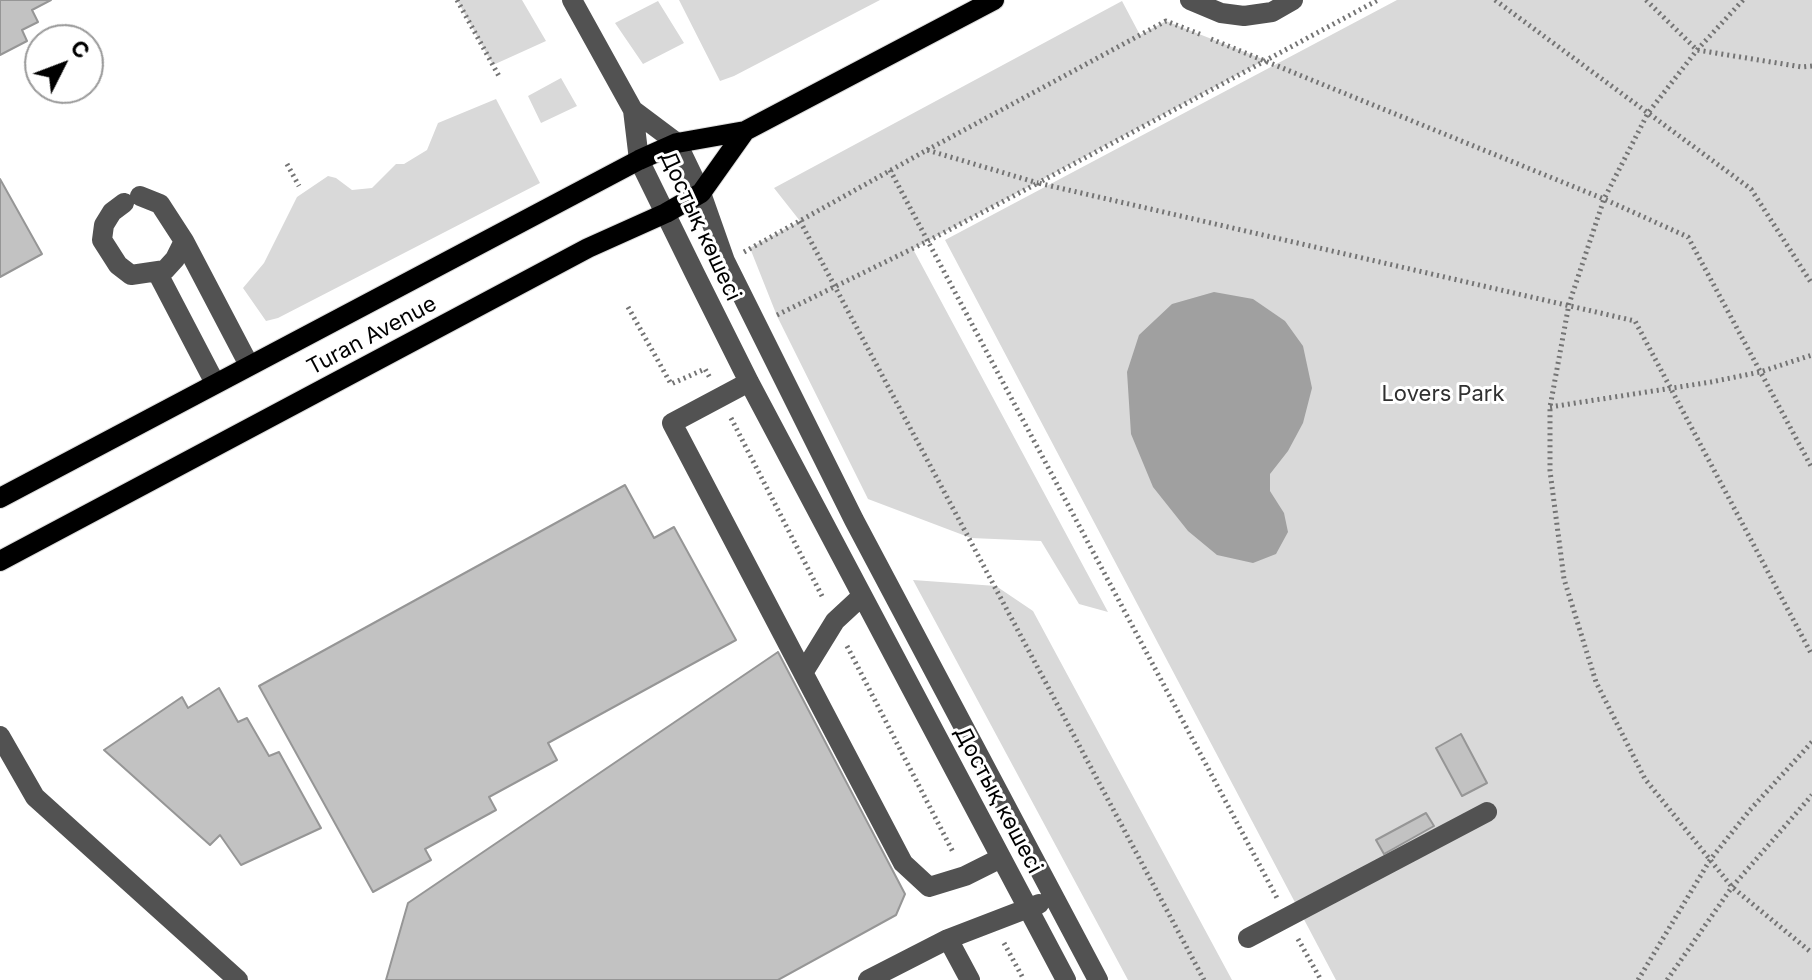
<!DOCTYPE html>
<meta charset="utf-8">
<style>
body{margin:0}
#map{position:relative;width:1812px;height:980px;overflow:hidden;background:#fff;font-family:Inter,sans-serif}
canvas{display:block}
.north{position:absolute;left:24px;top:24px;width:80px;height:80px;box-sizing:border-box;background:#fff;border:2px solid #999;border-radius:50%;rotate:48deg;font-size:22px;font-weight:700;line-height:32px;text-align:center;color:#000}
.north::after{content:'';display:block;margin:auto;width:28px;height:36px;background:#000;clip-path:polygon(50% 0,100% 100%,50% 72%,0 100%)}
</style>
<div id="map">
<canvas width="1812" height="980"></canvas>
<div class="north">С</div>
</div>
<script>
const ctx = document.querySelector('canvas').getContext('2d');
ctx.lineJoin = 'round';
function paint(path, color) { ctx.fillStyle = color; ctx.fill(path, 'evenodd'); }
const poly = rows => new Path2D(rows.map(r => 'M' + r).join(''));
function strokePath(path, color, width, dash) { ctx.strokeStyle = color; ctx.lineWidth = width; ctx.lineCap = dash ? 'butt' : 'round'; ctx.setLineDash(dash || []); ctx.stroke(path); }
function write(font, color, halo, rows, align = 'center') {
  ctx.font = font + ' Inter,sans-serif'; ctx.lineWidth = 6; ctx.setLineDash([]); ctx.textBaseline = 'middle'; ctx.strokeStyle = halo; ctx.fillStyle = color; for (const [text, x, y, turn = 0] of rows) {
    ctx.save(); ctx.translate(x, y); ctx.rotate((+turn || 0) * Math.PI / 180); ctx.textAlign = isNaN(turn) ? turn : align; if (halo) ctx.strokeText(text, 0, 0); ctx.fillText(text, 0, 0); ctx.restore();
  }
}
const green = poly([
 [457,0,522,0,546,41,493,65],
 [679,0,880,0,734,76,720,81],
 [1397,0,1812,0,1812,980,1336,980,945,240],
 [658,1,684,43,643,64,615,23],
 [1122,1,1140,35,1166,21,1265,60,913,249,1108,612,1079,604,1041,541,971,538,868,499,777,316,750,248,800,221,774,188],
 [561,78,577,106,541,123,528,96],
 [496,99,540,183,278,318,266,321,243,288,264,263,297,197,328,176,336,178,352,190,372,188,396,164,404,164,427,150,438,123],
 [913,580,996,586,1033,611,1232,980,1128,980]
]);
const water = poly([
 [1214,292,1253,299,1285,321,1303,346,1312,388,1303,423,1288,451,1270,474,1270,491,1284,513,1288,532,1276,554,1253,563,1217,555,1188,531,1153,487,1131,434,1127,372,1139,335,1172,304]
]);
const building = poly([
 [0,0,51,0,32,10,38,22,22,30,27,41,0,55,0,0],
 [0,179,42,254,0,277,0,179],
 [625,485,654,538,674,527,736,640,548,743,557,760,489,797,496,810,425,849,431,860,373,892,259,686,625,485],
 [778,652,905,894,896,915,778,980,386,980,408,903,778,652],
 [219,688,238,722,247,718,269,756,279,752,321,828,241,865,220,835,210,845,104,750,182,697,188,708,219,688],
 [1461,734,1487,783,1462,796,1436,748,1461,734],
 [1426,813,1434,826,1384,854,1376,840,1426,813]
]);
const path = poly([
 [457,0,500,78],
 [1495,0,1751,189,1812,284],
 [1646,0,1697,50,1802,67,1812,66],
 [1743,0,1697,50,1648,113,1604,199,1569,304,1550,407,1550,471,1564,579,1596,682,1645,779,1732,887,1812,953],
 [1211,39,1604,199,1688,237,1812,468],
 [927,150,1166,21,1202,35],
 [287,164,299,186],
 [890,170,1277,898],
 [800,221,1204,980],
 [744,252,927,150,1038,183,1378,0],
 [628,307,671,384,705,369,710,378],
 [777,315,926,242,1038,183,1635,321,1812,655],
 [1550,407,1711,382,1760,372,1812,355],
 [731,418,823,598],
 [847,646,954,854],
 [1298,939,1321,980],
 [1004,943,1024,980],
 [1638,980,1710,860,1749,811,1812,742],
 [1667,980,1732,887,1812,795]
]);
const minor = poly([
 [572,0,633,110,677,143,701,193,725,261,854,520,1098,980],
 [1190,0,1221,13,1244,16,1272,12,1293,0],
 [633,110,639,160,695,274,749,382,1066,980],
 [124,203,112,212,104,225,102,240,118,265,131,275,165,270,175,259,184,241,160,204,140,196],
 [184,241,249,365],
 [157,272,215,383],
 [749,382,672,423,903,863,929,887,965,876,1001,858],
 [803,673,835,621,862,596],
 [0,736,35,797,238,980],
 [1248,938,1487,812],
 [948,939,970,980],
 [868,980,948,939,1039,904]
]);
const major = poly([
 [0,498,639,160,677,143,745,131,994,0],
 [0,561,588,248,666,213,701,193,745,131]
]);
const streetNames = [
 ["Достық көшесі",700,226,65],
 ["Turan Avenue",372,336,-28],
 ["Достық көшесі",998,800,62]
];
const parkNames = [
 ["Lovers Park",1443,394]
];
paint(green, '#d9d9d9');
paint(water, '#a0a0a0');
paint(building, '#c2c2c2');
strokePath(building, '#969696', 2);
strokePath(major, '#dbdbdb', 22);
strokePath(path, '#747474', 5, [2, 4]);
strokePath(minor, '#525252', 20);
strokePath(major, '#000', 20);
write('22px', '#000', '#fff', streetNames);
write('22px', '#303030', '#fff', parkNames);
</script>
